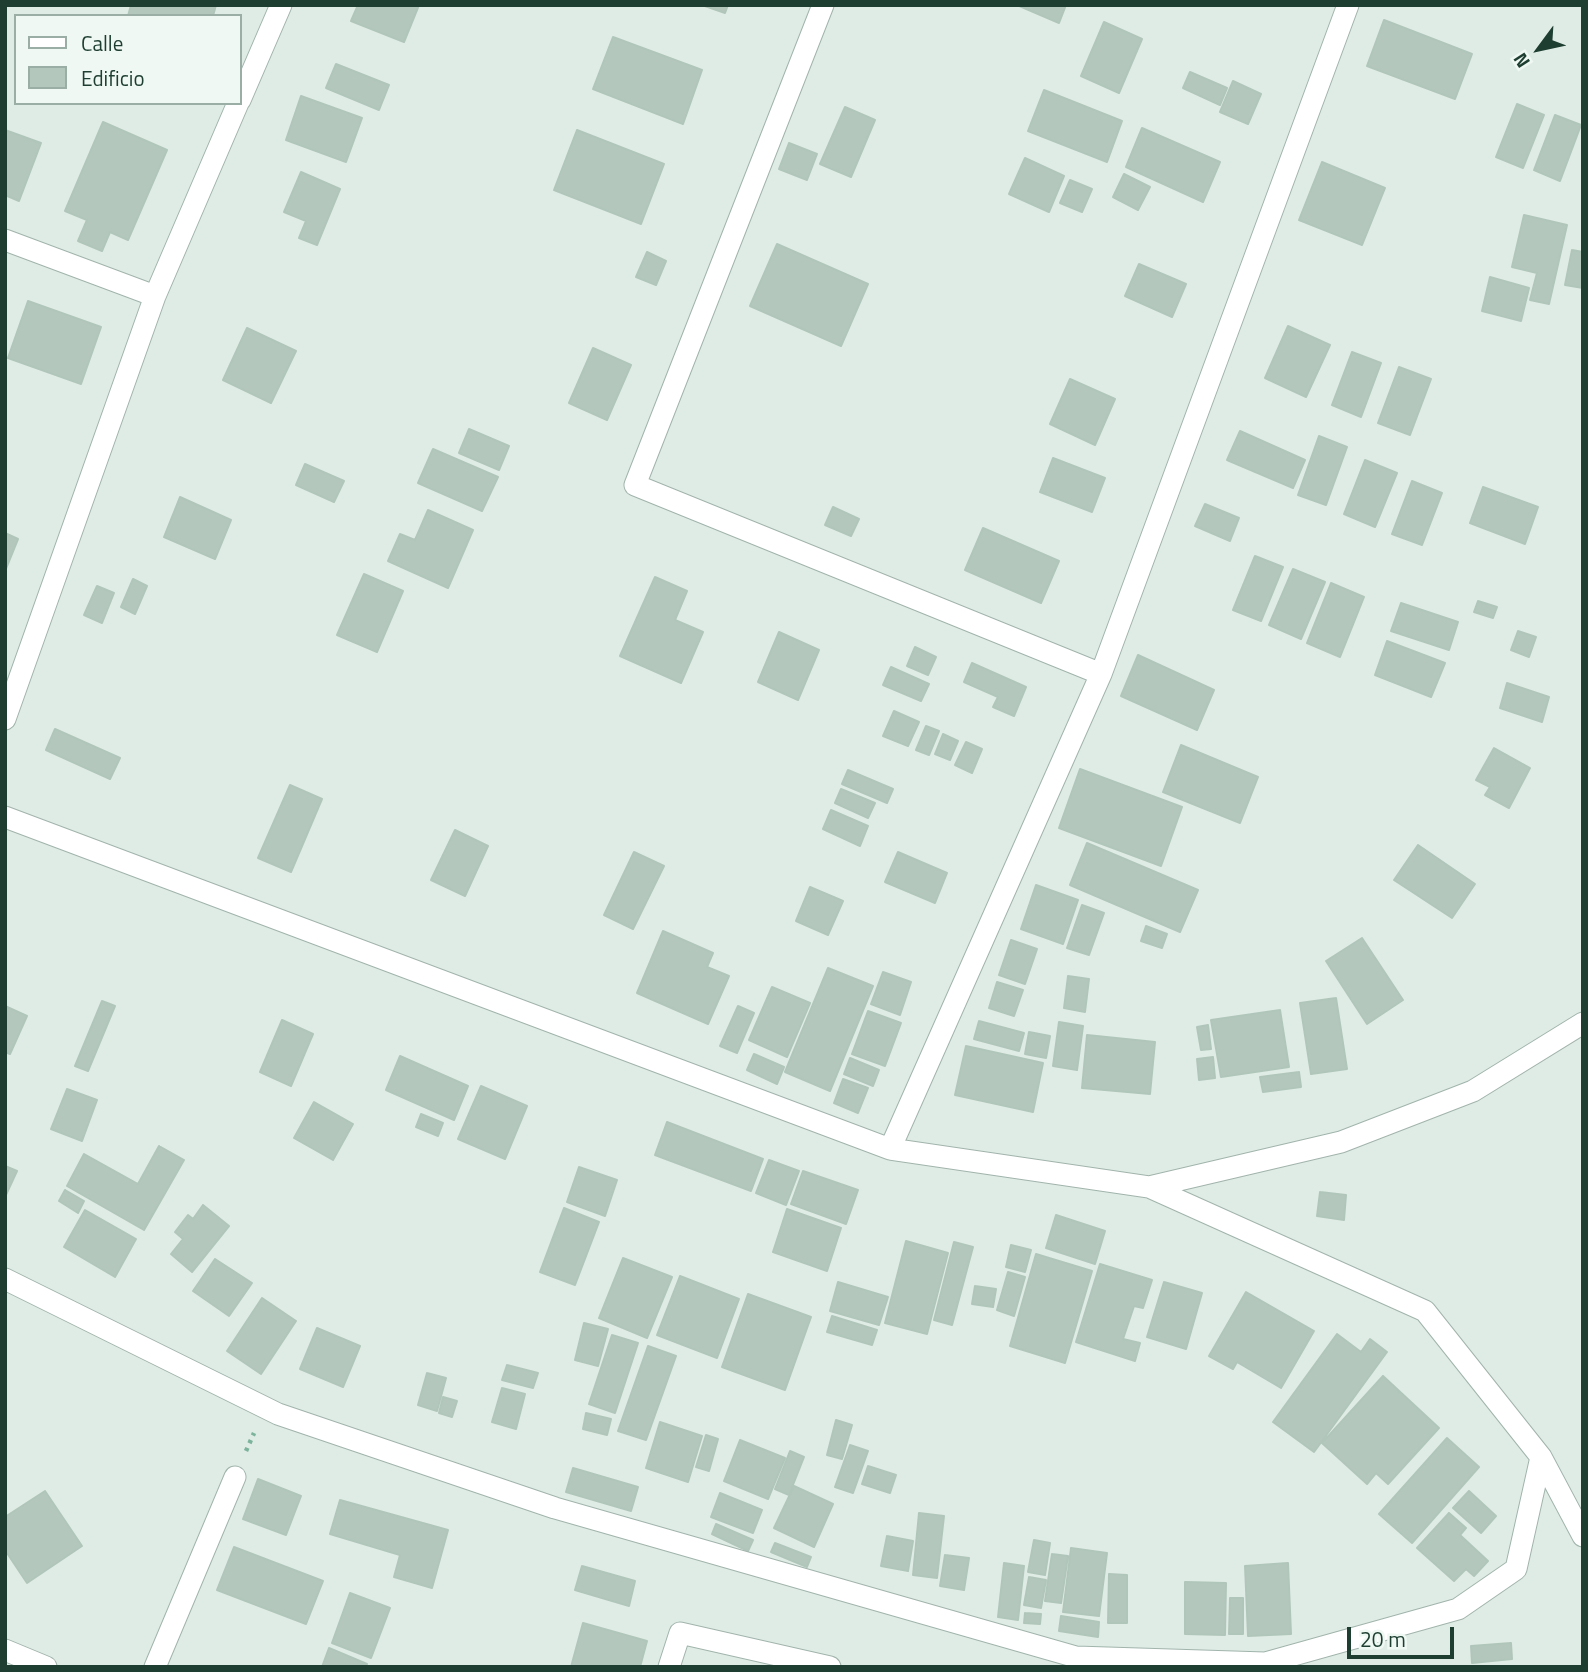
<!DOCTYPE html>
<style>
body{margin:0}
#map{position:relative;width:1588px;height:1672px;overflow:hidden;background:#dfece5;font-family:"Titillium Web",sans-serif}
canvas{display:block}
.frame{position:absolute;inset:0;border:7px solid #1e3e32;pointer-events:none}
.legend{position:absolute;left:14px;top:14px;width:228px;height:91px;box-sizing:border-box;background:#eff8f3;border:2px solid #9baea6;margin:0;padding:9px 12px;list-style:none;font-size:21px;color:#1e3e32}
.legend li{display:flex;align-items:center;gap:14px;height:35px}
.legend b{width:35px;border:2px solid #9baea6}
.north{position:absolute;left:1504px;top:14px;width:70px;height:70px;-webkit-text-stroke:5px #eff8f3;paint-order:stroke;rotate:237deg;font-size:19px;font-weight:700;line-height:28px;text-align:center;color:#1e3e32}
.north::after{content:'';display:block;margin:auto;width:24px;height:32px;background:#1e3e32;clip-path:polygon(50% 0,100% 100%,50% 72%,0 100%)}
.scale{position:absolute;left:1347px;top:1627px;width:107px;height:32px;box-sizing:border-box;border:4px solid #1e3e32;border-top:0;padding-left:9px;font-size:21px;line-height:24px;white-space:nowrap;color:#1e3e32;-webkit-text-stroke:5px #eff8f3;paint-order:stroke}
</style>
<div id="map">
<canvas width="1588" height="1672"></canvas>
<div class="frame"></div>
<ul class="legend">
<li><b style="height:9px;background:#fff"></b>Calle</li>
<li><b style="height:19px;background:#b4c7bd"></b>Edificio</li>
</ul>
<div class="north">N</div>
<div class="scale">20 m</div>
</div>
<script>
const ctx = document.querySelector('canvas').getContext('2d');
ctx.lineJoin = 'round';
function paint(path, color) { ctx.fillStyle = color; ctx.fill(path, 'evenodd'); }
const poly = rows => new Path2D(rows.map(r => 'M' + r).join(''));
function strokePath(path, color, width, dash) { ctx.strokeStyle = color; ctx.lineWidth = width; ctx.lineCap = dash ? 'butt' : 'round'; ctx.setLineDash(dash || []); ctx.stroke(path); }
const building = poly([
 [131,5,216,5,213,16,128,16,131,5],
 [358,5,419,5,404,42,351,21,358,5],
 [702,5,728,5,725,13,702,5],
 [1017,5,1066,5,1059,23,1017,5],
 [1384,20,1472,54,1455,99,1367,66,1384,20],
 [1104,22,1142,39,1119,93,1081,76,1104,22],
 [613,37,702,70,683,124,593,89,613,37],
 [336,64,389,85,379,110,326,88,336,64],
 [1190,72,1227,88,1220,105,1183,88,1190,72],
 [1233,81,1261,94,1248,124,1220,112,1233,81],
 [1044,90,1122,121,1107,162,1028,131,1044,90],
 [301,96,362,118,346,162,286,140,301,96],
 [1517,104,1544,115,1523,168,1496,157,1517,104],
 [845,107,875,120,851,177,820,164,845,107],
 [1555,115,1581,125,1560,181,1534,170,1555,115],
 [103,122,167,150,128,240,110,232,102,251,78,241,87,220,65,211,103,122],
 [1142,128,1220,162,1203,202,1126,167,1142,128],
 [5,130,41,143,19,201,5,195,5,130],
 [577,130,664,164,641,224,554,190,577,130],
 [789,143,817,154,807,180,779,169,789,143],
 [1025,158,1064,176,1049,212,1009,194,1025,158],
 [1322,162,1385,188,1362,245,1299,220,1322,162],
 [301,172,340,189,317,245,299,238,306,221,284,212,301,172],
 [1124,174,1150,187,1138,210,1113,197,1124,174],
 [1070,180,1092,189,1082,212,1060,203,1070,180],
 [1524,215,1567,225,1549,304,1530,300,1537,273,1512,267,1524,215],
 [777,244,868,284,841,346,750,306,777,244],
 [1572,250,1583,252,1583,288,1565,285,1572,250],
 [647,252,666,261,656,285,636,277,647,252],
 [1139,264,1186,284,1172,317,1125,296,1139,264],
 [1490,277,1529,288,1521,321,1482,311,1490,277],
 [28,301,101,327,81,384,8,358,28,301],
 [1288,326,1330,345,1306,397,1265,378,1288,326],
 [247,328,296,351,271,403,223,380,247,328],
 [593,348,631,365,607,420,569,403,593,348],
 [1352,352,1381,363,1361,417,1332,405,1352,352],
 [1399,367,1431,379,1410,435,1378,423,1399,367],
 [1070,379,1115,399,1095,445,1050,424,1070,379],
 [469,429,509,446,499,470,459,453,469,429],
 [1240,431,1305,460,1293,488,1227,460,1240,431],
 [1319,436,1347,447,1326,505,1298,495,1319,436],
 [433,449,498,477,482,511,418,483,433,449],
 [1053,458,1105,478,1092,512,1040,492,1053,458],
 [1365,460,1397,473,1375,527,1344,514,1365,460],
 [305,464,344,481,334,502,296,485,305,464],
 [1412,481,1442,493,1422,545,1392,534,1412,481],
 [1483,487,1538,507,1525,544,1470,523,1483,487],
 [180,497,231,520,215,559,164,537,180,497],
 [1205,504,1239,518,1230,541,1195,526,1205,504],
 [833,507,859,519,851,536,825,525,833,507],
 [428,510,473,530,448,588,388,561,400,534,415,540,428,510],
 [983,528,1059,561,1041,603,965,570,983,528],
 [5,533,18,539,5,571,5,533],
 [1255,556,1283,567,1261,621,1233,610,1255,556],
 [1293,569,1325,582,1301,639,1269,625,1293,569],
 [364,574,403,591,377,652,337,635,364,574],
 [655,577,687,591,675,620,703,632,681,683,620,656,655,577],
 [133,579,147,586,135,614,121,607,133,579],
 [1331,583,1364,597,1340,657,1307,643,1331,583],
 [97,586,114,593,102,623,84,615,97,586],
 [1478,601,1497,607,1493,618,1474,612,1478,601],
 [1401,603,1458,622,1449,650,1391,631,1401,603],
 [1518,631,1536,637,1529,657,1511,650,1518,631],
 [779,632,819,650,798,700,758,682,779,632],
 [1387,641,1445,663,1431,697,1375,675,1387,641],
 [915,647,936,657,928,675,907,666,915,647],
 [1138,655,1214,690,1197,730,1121,696,1138,655],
 [972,663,1026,687,1014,716,993,707,998,697,964,682,972,663],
 [891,667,929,684,921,701,883,685,891,667],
 [1507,683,1549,697,1542,722,1500,708,1507,683],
 [894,711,919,722,908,746,883,736,894,711],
 [926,726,939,731,929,755,916,750,926,726],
 [55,729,120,758,110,779,46,750,55,729],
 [943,734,958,741,950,760,935,754,943,734],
 [966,742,982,749,972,773,955,765,966,742],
 [1181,745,1258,777,1240,823,1163,792,1181,745],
 [1494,748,1530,768,1509,808,1485,795,1490,787,1476,780,1494,748],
 [1080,769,1182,807,1161,866,1059,828,1080,769],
 [848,770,893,789,887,803,842,784,848,770],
 [290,785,322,799,291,872,258,858,290,785],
 [841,789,875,803,868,818,835,803,841,789],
 [831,810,868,826,860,846,823,829,831,810],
 [455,830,488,846,465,896,431,880,455,830],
 [1087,843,1198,890,1180,932,1070,885,1087,843],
 [1418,845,1475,884,1452,918,1394,880,1418,845],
 [634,852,664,866,633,929,604,915,634,852],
 [898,852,947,873,935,903,885,882,898,852],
 [1036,885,1078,900,1063,944,1021,929,1036,885],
 [810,887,843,901,828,935,796,921,810,887],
 [1082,905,1104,913,1089,955,1067,948,1082,905],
 [1146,926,1167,934,1162,948,1141,941,1146,926],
 [663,931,713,953,707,967,729,976,708,1024,637,993,663,931],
 [1362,938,1403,1000,1367,1024,1326,961,1362,938],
 [1011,940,1037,949,1025,984,999,975,1011,940],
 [828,968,873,986,830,1091,785,1072,828,968],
 [883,972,911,982,900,1015,871,1004,883,972],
 [1068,976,1089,979,1085,1012,1064,1008,1068,976],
 [997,982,1023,990,1014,1016,989,1008,997,982],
 [772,987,810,1003,787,1057,749,1040,772,987],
 [1336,998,1347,1069,1311,1074,1300,1003,1336,998],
 [102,1001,115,1006,88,1071,75,1066,102,1001],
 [5,1006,27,1016,10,1054,5,1052,5,1006],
 [738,1006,754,1013,737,1053,720,1046,738,1006],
 [1280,1010,1289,1067,1221,1077,1211,1020,1280,1010],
 [868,1011,901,1023,885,1066,852,1054,868,1011],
 [282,1020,313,1034,291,1086,260,1072,282,1020],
 [979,1021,1024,1033,1019,1051,974,1039,979,1021],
 [1059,1022,1083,1026,1077,1070,1053,1066,1059,1022],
 [1208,1025,1211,1049,1201,1050,1197,1027,1208,1025],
 [1029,1032,1050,1036,1046,1058,1025,1054,1029,1032],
 [1087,1035,1155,1042,1150,1094,1082,1088,1087,1035],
 [966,1046,1043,1063,1033,1112,955,1095,966,1046],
 [754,1054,784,1067,777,1084,747,1070,754,1054],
 [400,1056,468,1086,454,1120,386,1090,400,1056],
 [1213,1057,1215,1078,1199,1080,1197,1059,1213,1057],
 [850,1058,879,1070,873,1086,844,1074,850,1058],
 [1299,1072,1301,1087,1263,1092,1260,1077,1299,1072],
 [843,1079,868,1088,858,1113,834,1103,843,1079],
 [481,1086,527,1106,505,1159,458,1139,481,1086],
 [67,1089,97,1100,82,1141,51,1129,67,1089],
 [314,1102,353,1124,333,1160,294,1138,314,1102],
 [421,1114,443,1123,438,1136,416,1127,421,1114],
 [667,1122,763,1159,751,1191,655,1155,667,1122],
 [159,1146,184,1160,144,1230,67,1186,84,1154,138,1184,159,1146],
 [769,1160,799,1171,786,1205,756,1193,769,1160],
 [5,1166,17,1171,5,1197,5,1166],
 [579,1167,617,1180,605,1216,567,1202,579,1167],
 [803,1171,858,1190,846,1224,791,1204,803,1171],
 [65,1190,84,1201,78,1213,59,1201,65,1190],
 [1320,1192,1346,1195,1344,1220,1317,1216,1320,1192],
 [203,1205,229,1226,192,1272,171,1254,183,1239,175,1232,188,1215,193,1219,203,1205],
 [564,1208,599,1222,575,1285,540,1272,564,1208],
 [787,1209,841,1228,827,1271,773,1252,787,1209],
 [85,1210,136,1239,115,1277,64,1247,85,1210],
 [1056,1215,1105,1231,1095,1264,1046,1248,1056,1215],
 [906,1241,948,1253,927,1334,885,1323,906,1241],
 [954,1242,973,1247,952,1325,934,1320,954,1242],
 [1011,1245,1031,1250,1025,1272,1006,1267,1011,1245],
 [1036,1254,1092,1271,1065,1363,1010,1346,1036,1254],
 [623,1258,672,1277,647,1338,599,1318,623,1258],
 [215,1259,252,1283,229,1316,193,1291,215,1259],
 [1100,1264,1152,1280,1143,1308,1134,1306,1123,1339,1140,1343,1135,1361,1076,1342,1100,1264],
 [1008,1272,1025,1277,1014,1316,997,1310,1008,1272],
 [680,1276,739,1299,717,1358,657,1335,680,1276],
 [838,1282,888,1297,879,1325,830,1311,838,1282],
 [1164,1282,1202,1293,1186,1349,1147,1337,1164,1282],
 [975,1286,996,1289,993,1307,972,1304,975,1286],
 [1246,1292,1314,1331,1281,1388,1237,1362,1233,1369,1209,1356,1246,1292],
 [748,1294,811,1317,785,1390,722,1367,748,1294],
 [262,1298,296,1321,261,1374,227,1351,262,1298],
 [832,1316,877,1330,872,1345,827,1332,832,1316],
 [584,1323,608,1329,598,1366,575,1360,584,1323],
 [317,1328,360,1346,343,1387,300,1369,317,1328],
 [1337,1334,1361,1352,1370,1339,1387,1352,1314,1452,1273,1422,1337,1334],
 [612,1335,638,1343,615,1413,589,1404,612,1335],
 [648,1346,676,1356,646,1440,618,1431,648,1346],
 [507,1365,538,1373,533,1388,502,1380,507,1365],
 [427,1373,446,1378,437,1411,418,1405,427,1373],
 [1383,1376,1439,1428,1388,1484,1376,1473,1367,1484,1322,1443,1383,1376],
 [502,1388,525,1394,516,1429,492,1422,502,1388],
 [443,1397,457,1401,452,1417,439,1413,443,1397],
 [586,1413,611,1419,607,1435,583,1429,586,1413],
 [836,1420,852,1425,842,1459,827,1455,836,1420],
 [660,1422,702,1436,688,1482,646,1468,660,1422],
 [706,1435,718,1439,709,1471,696,1467,706,1435],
 [1447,1438,1479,1467,1412,1543,1379,1514,1447,1438],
 [740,1440,785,1458,768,1499,724,1481,740,1440],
 [850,1445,868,1451,853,1493,835,1487,850,1445],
 [790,1451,804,1457,789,1495,775,1489,790,1451],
 [868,1466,896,1475,890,1493,862,1484,868,1466],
 [573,1468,638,1487,631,1511,566,1492,573,1468],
 [258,1479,301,1496,286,1535,243,1519,258,1479],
 [794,1486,833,1504,814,1547,774,1528,794,1486],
 [45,1491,82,1546,27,1583,5,1550,5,1517,45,1491],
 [1469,1491,1496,1516,1481,1533,1453,1508,1469,1491],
 [720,1493,762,1510,753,1533,711,1517,720,1493],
 [340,1500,448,1530,432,1588,394,1577,400,1555,330,1534,340,1500],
 [919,1513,944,1516,937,1578,913,1575,919,1513],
 [1449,1513,1466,1528,1460,1535,1488,1561,1474,1576,1466,1569,1454,1581,1417,1548,1449,1513],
 [716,1524,753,1540,748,1551,712,1534,716,1524],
 [887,1536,913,1541,908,1571,881,1566,887,1536],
 [1034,1540,1050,1543,1045,1575,1028,1572,1034,1540],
 [775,1543,811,1557,807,1567,771,1552,775,1543],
 [234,1547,323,1581,306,1624,217,1590,234,1547],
 [1071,1548,1107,1553,1099,1616,1063,1612,1071,1548],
 [1052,1554,1068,1556,1061,1603,1045,1601,1052,1554],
 [945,1555,969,1558,964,1590,940,1586,945,1555],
 [1004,1563,1024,1566,1018,1620,998,1617,1004,1563],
 [1288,1563,1291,1634,1248,1636,1245,1566,1288,1563],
 [582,1566,635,1581,629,1606,575,1590,582,1566],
 [1109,1574,1127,1575,1127,1623,1108,1623,1109,1574],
 [1029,1577,1046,1580,1041,1608,1024,1605,1029,1577],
 [1185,1582,1226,1583,1225,1635,1185,1634,1185,1582],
 [350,1593,390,1608,371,1658,332,1643,350,1593],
 [1230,1598,1243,1598,1243,1634,1229,1634,1230,1598],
 [1025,1613,1041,1614,1040,1624,1024,1623,1025,1613],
 [1061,1616,1099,1622,1098,1637,1059,1631,1061,1616],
 [583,1623,647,1641,640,1667,571,1667,583,1623],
 [1511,1643,1512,1659,1472,1663,1471,1646,1511,1643],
 [329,1648,367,1664,366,1667,322,1667,329,1648]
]);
const path = poly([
 [246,1451,254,1433]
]);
const minor = poly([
 [823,5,635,485,1101,674],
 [240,100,281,5],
 [5,240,155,296],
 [5,719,155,296,238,103],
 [5,817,890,1149,1149,1187,1425,1311,1541,1457,1583,1536],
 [890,1149,1101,674,1348,5],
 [1149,1187,1341,1142,1473,1091,1583,1023],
 [5,1279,278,1414,555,1508,1076,1657,1265,1663,1458,1609,1516,1569,1541,1457],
 [5,1650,46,1667],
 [155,1667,235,1477],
 [669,1667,680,1633,830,1667]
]);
paint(building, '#b4c7bd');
strokePath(building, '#b1c6bb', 2);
strokePath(minor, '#a1b4ac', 23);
strokePath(path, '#7cb39c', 4.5, [3.5, 5]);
strokePath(minor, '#fff', 21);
</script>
